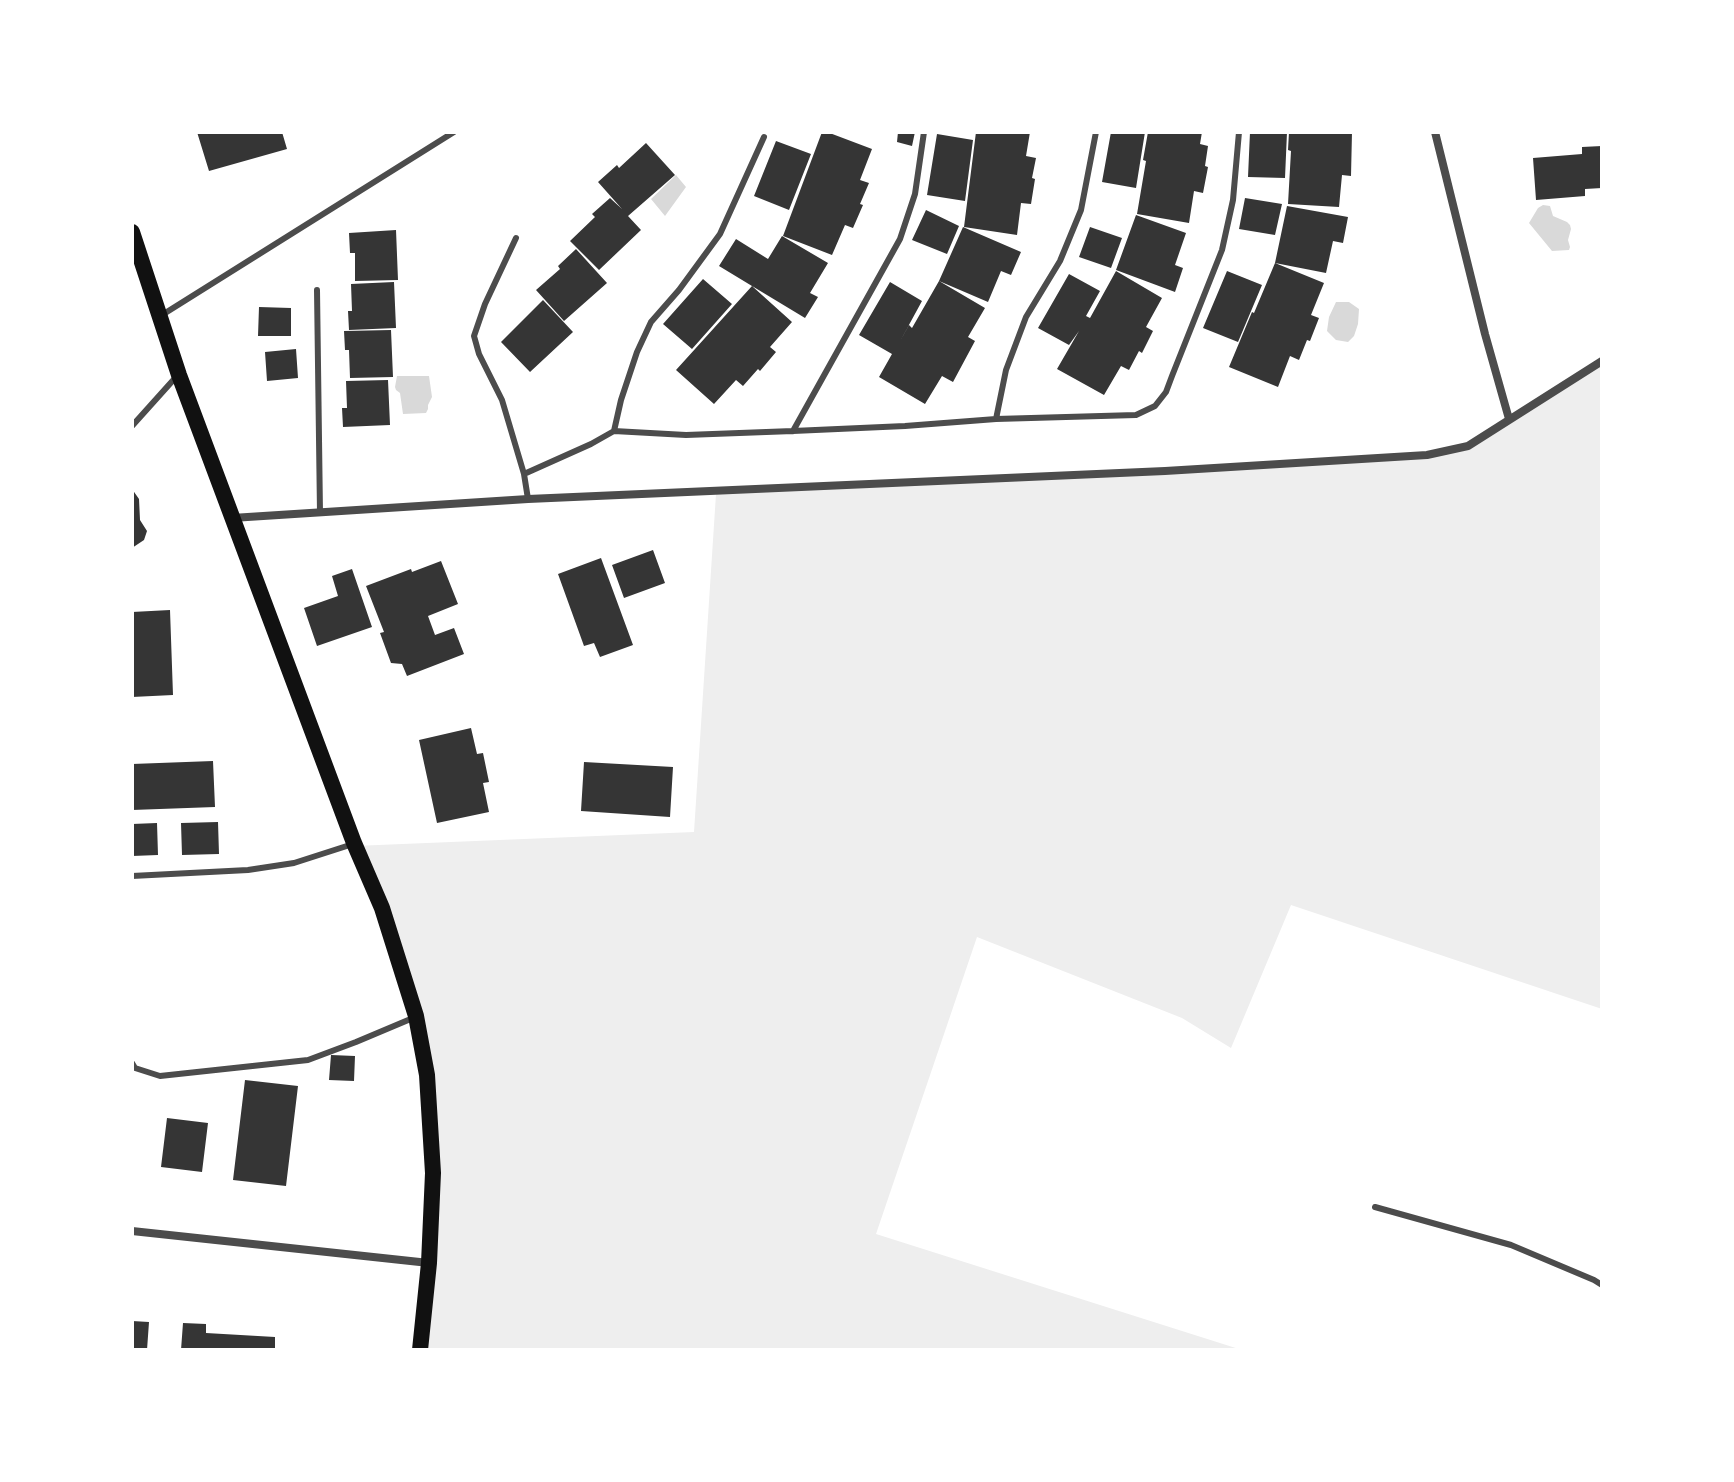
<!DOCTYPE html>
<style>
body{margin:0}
#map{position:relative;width:1734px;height:1482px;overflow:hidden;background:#fff;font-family:Raleway,sans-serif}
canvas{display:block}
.frame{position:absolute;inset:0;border:134px solid #fff;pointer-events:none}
</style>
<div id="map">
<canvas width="1734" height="1482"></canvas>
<div class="frame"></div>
</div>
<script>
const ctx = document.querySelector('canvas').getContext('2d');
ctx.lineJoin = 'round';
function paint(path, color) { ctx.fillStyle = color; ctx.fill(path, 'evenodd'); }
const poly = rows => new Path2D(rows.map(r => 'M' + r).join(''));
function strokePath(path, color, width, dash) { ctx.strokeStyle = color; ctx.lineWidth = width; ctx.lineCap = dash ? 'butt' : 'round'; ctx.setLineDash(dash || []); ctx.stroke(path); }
const green = poly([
 [1602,362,1602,1009,1291,905,1231,1048,1182,1018,977,937,876,1234,1242,1350,419,1350,432,1176,415,1020,354,846,694,832,716,494,1335,461,1470,447]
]);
const water = poly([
 [676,175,686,187,665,216,651,199],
 [1543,205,1550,206,1553,216,1567,222,1570,225,1571,229,1568,240,1570,247,1569,250,1552,251,1529,223,1538,208],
 [1336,302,1349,302,1359,309,1358,324,1354,336,1348,342,1336,340,1327,331,1329,317],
 [397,376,429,376,432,397,428,405,428,409,426,413,403,414,400,393,396,390,395,387]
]);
const building = poly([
 [197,132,282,132,287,149,209,171],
 [822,132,827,132,872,149,860,180,869,183,860,204,863,205,853,228,845,225,832,255,783,236],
 [898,132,915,132,912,146,897,142],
 [976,132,1030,132,1026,156,1036,158,1032,178,1035,179,1031,204,1021,203,1017,235,964,227],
 [1111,132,1145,132,1136,188,1102,182],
 [1148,132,1202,132,1200,144,1208,146,1205,166,1208,167,1203,193,1194,191,1189,223,1137,214,1146,161,1143,160],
 [1250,132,1287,132,1285,178,1248,177],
 [1289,132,1352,132,1351,176,1342,175,1339,207,1288,204,1291,151,1288,150],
 [937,134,973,140,965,201,927,195],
 [776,141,811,154,789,210,754,196],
 [646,143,675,175,628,216,641,230,599,270,570,241,595,217,592,214,610,198,622,209,598,182,617,165,619,168],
 [1602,146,1602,188,1585,189,1585,196,1536,200,1533,158,1582,154,1582,147],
 [1245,198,1282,204,1275,235,1239,229],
 [1287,206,1348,217,1343,243,1333,241,1326,273,1275,263],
 [926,210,959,226,947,254,912,240],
 [1136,215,1186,233,1175,265,1183,268,1175,292,1116,270],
 [963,227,1021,252,1011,275,1001,271,988,302,939,281],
 [1090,227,1122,238,1111,268,1079,257],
 [396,230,398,280,355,281,355,253,350,253,349,233],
 [782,236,828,263,810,293,818,297,805,318,752,286,792,322,770,347,776,352,760,371,758,369,743,386,736,380,714,404,676,370,752,286,719,266,736,239,768,259],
 [576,249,607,283,564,321,536,290,560,269,558,266],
 [1275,263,1324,283,1311,315,1319,318,1310,341,1307,340,1299,360,1290,356,1278,387,1229,367,1252,312,1254,313],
 [1116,271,1162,298,1146,327,1153,331,1142,353,1139,351,1129,370,1121,366,1104,395,1057,369,1079,331,1069,345,1038,328,1069,274,1100,291,1086,316,1090,318],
 [1227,271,1262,285,1238,342,1203,328],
 [703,279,732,304,692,349,663,324],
 [939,281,985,308,968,337,975,341,953,382,942,376,925,404,879,377,892,354,859,335,890,282,922,301,898,345,909,325,912,328],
 [394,282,396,328,349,330,348,311,352,311,351,284],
 [543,300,573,332,530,372,501,342],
 [259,307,291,308,291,336,258,336],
 [391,330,393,377,350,378,349,350,345,350,344,331],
 [296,349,298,378,267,381,265,352],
 [388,380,390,425,343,427,342,408,347,408,346,381],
 [132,489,139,499,140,520,147,531,144,540,132,548],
 [653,550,665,583,624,598,612,565],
 [601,558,633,645,600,657,594,643,584,646,558,574],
 [441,561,458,604,428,616,435,635,454,628,464,654,407,676,402,664,391,663,380,633,384,632,366,586,411,569,412,572],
 [352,569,372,627,317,646,304,608,338,596,332,576],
 [170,610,173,695,132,697,132,612],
 [471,728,477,754,483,753,489,782,483,783,489,812,437,823,419,740],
 [213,761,215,807,132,810,132,764],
 [584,762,673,767,670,817,581,811],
 [218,822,219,854,182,855,181,823],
 [157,823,158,855,132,856,132,824],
 [331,1055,355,1056,354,1081,329,1080],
 [245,1080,298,1086,286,1186,233,1180],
 [167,1118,208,1123,202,1172,161,1167],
 [132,1321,149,1322,147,1350,132,1350],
 [183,1323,206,1324,206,1333,275,1337,275,1350,181,1350]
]);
const service = poly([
 [516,238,485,304,474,336,479,354,502,400,524,474],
 [317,290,320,513],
 [162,315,454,132],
 [996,419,1006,370,1026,317,1060,261,1081,210,1096,132],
 [132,426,176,377],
 [614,431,686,435,793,431,905,426,996,419,1136,415,1155,406,1166,392,1172,376,1222,250,1233,200,1239,132],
 [793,431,900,239,915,194,924,132],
 [528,499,524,474,591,444,614,431,621,400,637,352,651,322,679,290,720,234,764,137],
 [132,876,248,870,294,863,353,844],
 [132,1063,135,1068,160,1076,308,1060,356,1042,413,1018],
 [1375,1207,1511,1245,1594,1280,1602,1285]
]);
const minor = poly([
 [1435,132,1485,334,1509,419],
 [232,518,528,499,1165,471,1427,455,1468,446,1602,361],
 [132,1231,429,1263]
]);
const secondary = poly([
 [132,232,179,375,354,843,382,908,416,1016,427,1075,433,1173,429,1263,420,1350]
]);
paint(green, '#eee');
paint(water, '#d9d9d9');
paint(building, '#353535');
strokePath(service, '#4c4c4c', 6);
strokePath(minor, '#4c4c4c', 8);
strokePath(secondary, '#111', 16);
</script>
